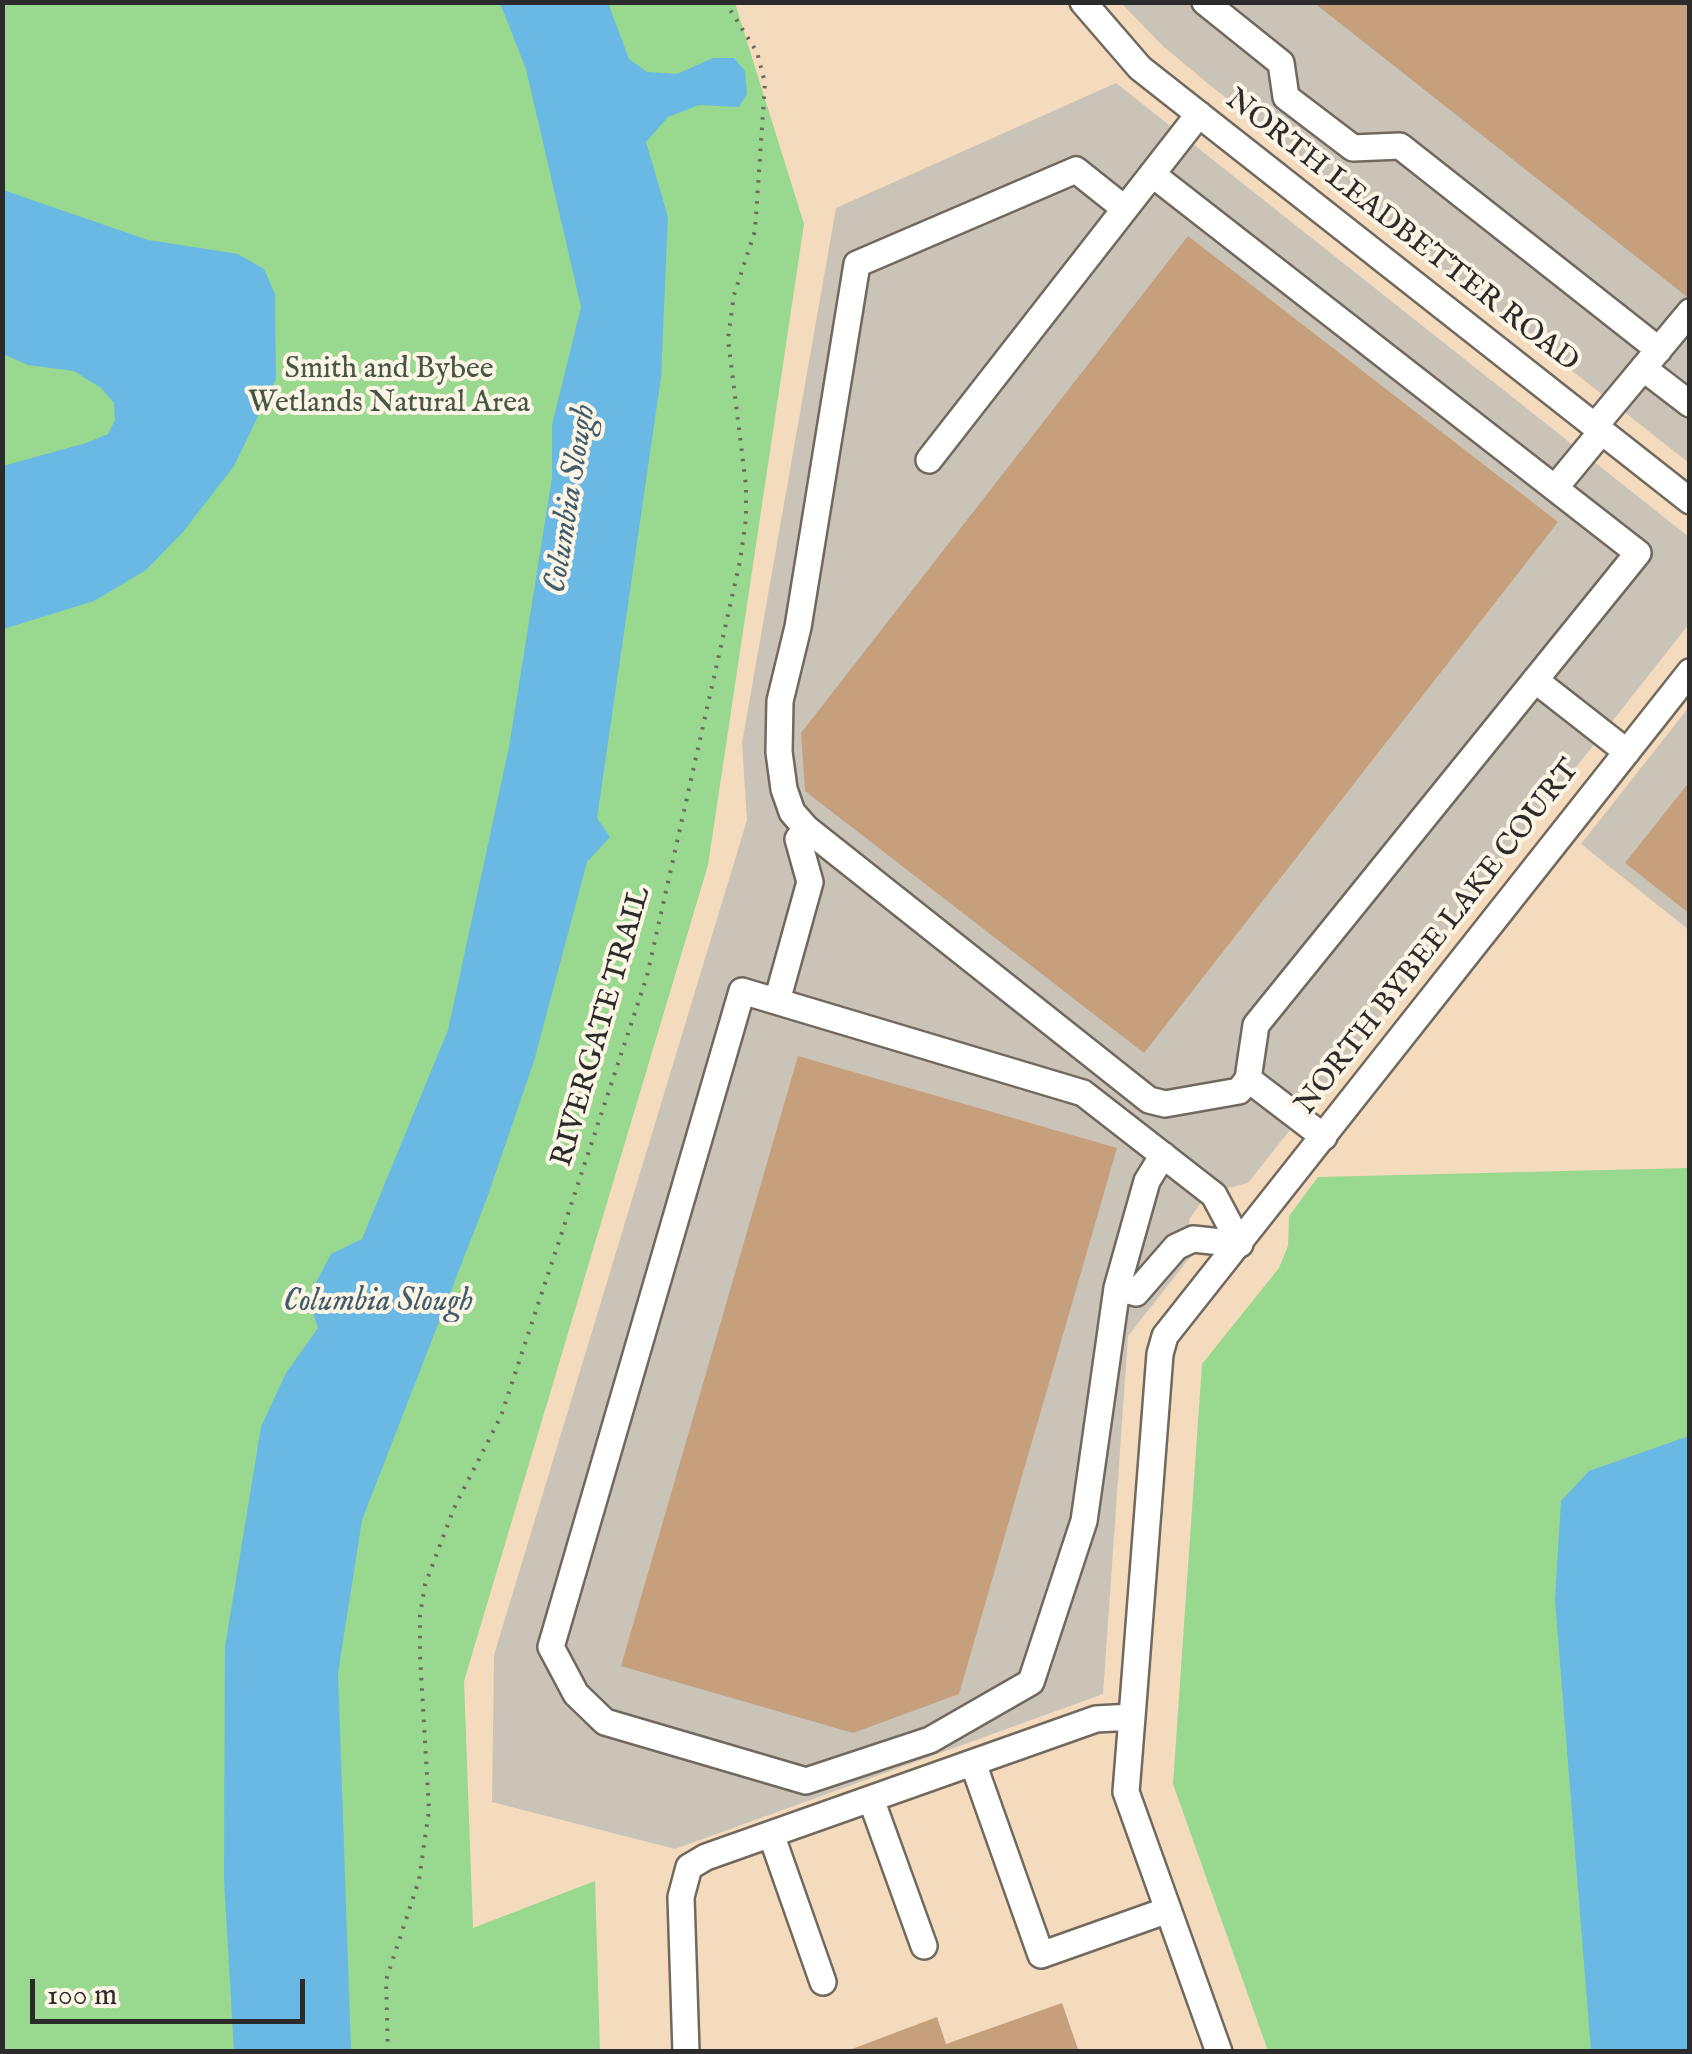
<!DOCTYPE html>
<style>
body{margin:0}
#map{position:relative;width:1692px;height:2054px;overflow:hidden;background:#f4dbbd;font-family:"IM FELL English",serif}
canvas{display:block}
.frame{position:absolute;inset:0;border:5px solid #2b2b2b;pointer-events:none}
.scale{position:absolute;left:30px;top:1979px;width:275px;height:45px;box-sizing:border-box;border:5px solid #2b2b2b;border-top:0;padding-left:12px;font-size:30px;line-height:35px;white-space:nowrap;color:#2b2b2b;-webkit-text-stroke:8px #fcf5e5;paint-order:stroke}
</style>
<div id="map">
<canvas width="1692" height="2054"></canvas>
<div class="frame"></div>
<div class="scale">100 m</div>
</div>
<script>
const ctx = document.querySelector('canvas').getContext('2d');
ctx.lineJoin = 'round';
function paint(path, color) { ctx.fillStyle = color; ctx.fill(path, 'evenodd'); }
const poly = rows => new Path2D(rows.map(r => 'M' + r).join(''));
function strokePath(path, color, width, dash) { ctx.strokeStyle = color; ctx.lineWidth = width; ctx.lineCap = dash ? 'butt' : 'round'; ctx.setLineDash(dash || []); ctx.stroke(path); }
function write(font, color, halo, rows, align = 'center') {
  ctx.font = font + ' "IM FELL English",serif'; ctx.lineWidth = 8; ctx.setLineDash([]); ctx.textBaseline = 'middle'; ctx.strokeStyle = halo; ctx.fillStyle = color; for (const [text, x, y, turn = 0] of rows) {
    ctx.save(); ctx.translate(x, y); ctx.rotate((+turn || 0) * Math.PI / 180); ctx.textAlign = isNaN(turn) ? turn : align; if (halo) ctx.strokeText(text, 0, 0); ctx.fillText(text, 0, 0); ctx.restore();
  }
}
const industrial = poly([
 [1121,3,1689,3,1689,463,1211,86,1164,47],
 [1116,83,1689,537,1689,624,1248,1183,1220,1190,1202,1201,1190,1218,1187,1233,1191,1256,1128,1336,1103,1694,675,1849,492,1802,494,1655,747,820,742,743,836,208],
 [1689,707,1689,930,1581,844]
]);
const green = poly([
 [3,3,735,3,804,224,708,865,464,1681,473,1928,595,1881,600,2051,3,2052],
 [1689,1168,1689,2051,1268,2051,1173,1784,1202,1364,1279,1268,1288,1246,1289,1216,1318,1177]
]);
const water = poly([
 [500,3,608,3,629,59,647,72,677,74,713,58,734,58,745,71,747,94,739,107,699,105,668,117,646,142,668,217,661,377,597,818,610,837,587,862,534,1061,487,1198,362,1520,338,1673,351,2051,234,2051,224,1879,225,1647,261,1427,286,1373,318,1328,308,1298,331,1254,362,1239,448,1030,509,747,552,478,552,425,581,307,526,69],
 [3,190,148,240,238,254,264,269,275,294,276,379,234,466,183,532,146,570,94,601,3,629,3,466,86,443,108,434,115,420,114,403,101,388,74,371,28,365,3,354],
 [1689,1436,1689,2051,1591,2051,1555,1600,1561,1501,1589,1471]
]);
const building = poly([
 [1313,2,1690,2,1690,296,1686,296],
 [1188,236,1558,522,1144,1053,805,791,801,733],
 [1690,781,1690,914,1625,863],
 [798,1056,1117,1148,959,1694,853,1733,621,1666],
 [1062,2003,1079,2052,844,2052,937,2017,946,2044]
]);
const path = poly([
 [388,2052,386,1980,419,1880,429,1810,420,1656,420,1615,425,1585,454,1508,501,1416,647,976,740,561,746,519,746,486,728,339,734,295,755,231,765,83,757,52,725,2]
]);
const minor = poly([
 [1083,2,1140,68,1690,501],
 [1205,2,1281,63,1286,97,1353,148,1400,146,1659,350],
 [1125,209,1076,170,857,264,798,627,780,701,779,752,784,789,792,812,806,828,1149,1100,1165,1104,1239,1091,1248,1079,1256,1025,1638,553,1152,174],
 [1643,368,1690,404],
 [1595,426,1690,312],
 [929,460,1199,114],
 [1555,488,1602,431],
 [1535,680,1627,752],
 [777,1001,810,882,798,839,806,828],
 [1248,1079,1324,1137],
 [1163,1155,1147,1181,1117,1288,1084,1521,1031,1682,930,1740,806,1781,605,1722,576,1694,551,1647,742,991,1083,1093,1214,1195,1240,1244],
 [1117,1288,1136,1293,1176,1247,1193,1239,1240,1244],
 [1132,1717,1126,1792,1219,2052],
 [973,1763,1041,1955,1168,1910],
 [871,1799,924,1946],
 [771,1834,823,1982],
 [686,2052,681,1897,689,1867,706,1857,1096,1719,1132,1717,1160,1354,1165,1336,1690,672]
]);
const streetNames = [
 ["NORTH LEADBETTER ROAD",1401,232,38],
 ["NORTH BYBEE LAKE COURT",1439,938,-52],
 ["RIVERGATE TRAIL",603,1027,-74]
];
const parkNames = [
 ["Smith and Bybee",389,371],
 ["Wetlands Natural Area",389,405]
];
const waterNames = [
 ["Columbia Slough",572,499,-81],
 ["Columbia Slough",378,1303]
];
paint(industrial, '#cac3b8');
paint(green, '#98d88f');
paint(water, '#6ab8e4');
paint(building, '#c6a07d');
strokePath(minor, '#71695e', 30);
strokePath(path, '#71695e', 4, [2.5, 8]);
strokePath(minor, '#fff', 25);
write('30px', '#2b2b2b', '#fcf5e5', streetNames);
write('30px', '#465644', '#fcf5e5', parkNames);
write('italic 32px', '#415c6c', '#fcf5e5', waterNames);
</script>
